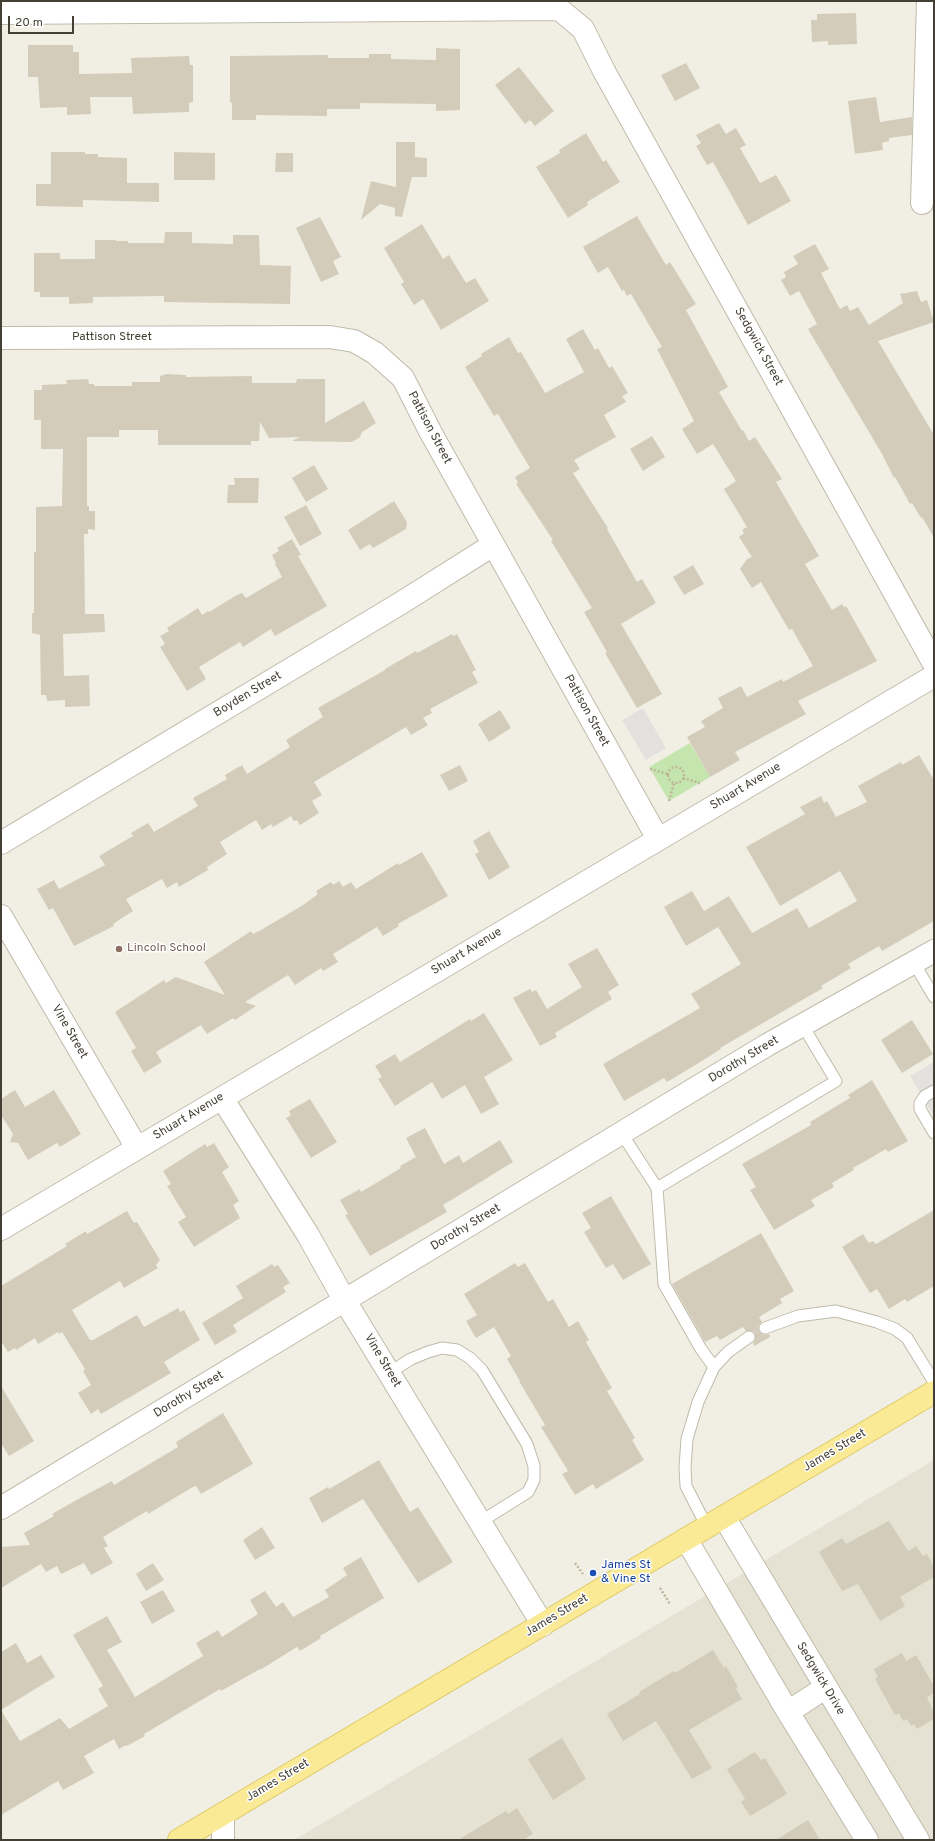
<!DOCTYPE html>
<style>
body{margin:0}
#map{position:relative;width:935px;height:1841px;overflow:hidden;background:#f1efe4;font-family:Overpass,sans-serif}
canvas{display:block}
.frame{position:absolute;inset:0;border:2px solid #433f34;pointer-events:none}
.scale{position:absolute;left:8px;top:16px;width:66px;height:18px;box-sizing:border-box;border:2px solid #433f34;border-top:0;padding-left:5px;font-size:12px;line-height:14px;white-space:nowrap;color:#433f34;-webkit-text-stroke:3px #fff;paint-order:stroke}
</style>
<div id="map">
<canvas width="935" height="1841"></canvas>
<div class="frame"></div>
<div class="scale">20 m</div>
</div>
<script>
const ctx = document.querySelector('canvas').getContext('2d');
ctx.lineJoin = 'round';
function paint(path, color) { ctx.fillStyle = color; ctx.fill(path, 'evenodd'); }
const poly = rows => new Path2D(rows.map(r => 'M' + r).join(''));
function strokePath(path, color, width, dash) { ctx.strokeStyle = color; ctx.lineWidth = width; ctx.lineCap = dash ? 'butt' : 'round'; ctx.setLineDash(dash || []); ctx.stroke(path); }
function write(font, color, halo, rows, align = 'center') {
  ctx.font = font + ' Overpass,sans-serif'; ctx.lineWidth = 3; ctx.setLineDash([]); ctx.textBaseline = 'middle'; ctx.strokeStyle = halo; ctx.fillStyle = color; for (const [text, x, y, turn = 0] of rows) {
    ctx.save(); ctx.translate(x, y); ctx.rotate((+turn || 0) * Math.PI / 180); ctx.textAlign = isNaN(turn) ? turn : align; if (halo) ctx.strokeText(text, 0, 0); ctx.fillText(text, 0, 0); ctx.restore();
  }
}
const residential = poly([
 [934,1460,934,1840,294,1840,823,1526]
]);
const green = poly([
 [690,743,710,777,669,801,649,767]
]);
const parking = poly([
 [643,708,666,748,646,760,622,720],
 [934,1062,934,1117,910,1076]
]);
const building = poly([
 [856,13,857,44,828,45,828,41,812,42,811,20,817,20,817,14],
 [28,45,73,45,73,52,79,52,79,74,132,73,131,58,189,56,190,65,193,65,193,102,189,103,189,112,133,114,132,97,90,97,91,114,67,115,67,107,40,108,38,77,28,77],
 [436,48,460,49,460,110,436,111,436,104,360,103,360,109,327,109,327,116,256,115,256,120,232,120,232,103,230,102,230,56,328,55,328,58,369,58,369,54,391,54,391,59,436,60],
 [686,63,700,88,675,101,661,75],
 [519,67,554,111,535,126,530,120,525,124,495,85],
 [876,97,880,122,912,117,912,135,889,138,889,141,882,143,883,150,855,154,848,101],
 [719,123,726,134,736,128,746,145,740,148,760,183,776,175,791,201,748,225,713,162,707,165,696,146,701,143,696,135],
 [586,133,603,162,606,160,620,182,587,202,588,205,568,218,536,167,560,153,559,150],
 [396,142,415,142,415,157,427,158,427,177,412,177,402,217,395,216,395,208,380,204,361,220,371,181,396,187],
 [51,152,85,152,85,154,98,154,98,157,127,158,127,183,159,183,159,202,83,200,83,207,36,206,36,184,51,184],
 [174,152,215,153,215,180,174,180],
 [276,153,293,153,293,172,275,172],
 [637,216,666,265,670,262,696,304,686,310,728,387,719,392,742,431,743,430,749,441,755,437,782,479,776,482,819,556,805,564,832,610,842,604,844,607,846,606,877,661,798,701,806,714,735,752,740,760,710,777,687,737,705,727,701,721,723,708,718,698,741,686,747,697,782,679,783,682,813,666,792,629,789,630,761,582,752,588,740,569,747,559,752,557,739,537,744,533,742,530,747,527,724,489,736,481,713,444,697,454,682,429,694,421,657,349,662,347,631,294,627,296,624,290,622,291,608,267,598,273,583,247],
 [320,217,341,257,333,261,339,274,321,282,296,228],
 [422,224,443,259,449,255,466,283,475,278,489,301,441,330,423,299,414,305,401,284,404,282,384,248],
 [165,232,192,232,192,243,233,244,233,235,259,235,260,265,291,266,290,304,164,302,164,296,93,297,93,303,69,304,69,297,40,297,40,292,34,292,34,253,60,253,60,259,95,259,95,240,116,240,116,241,128,241,128,243,164,243],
 [815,244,829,269,821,273,840,309,847,305,850,311,858,307,869,325,903,303,900,294,917,291,921,302,927,300,934,322,878,341,934,435,934,538,922,517,921,518,912,503,910,504,895,477,894,478,882,454,808,329,817,324,799,291,790,296,781,280,786,277,784,272,798,264,793,256],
 [583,329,595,350,598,348,609,368,612,366,628,393,622,396,626,402,604,415,616,437,574,460,580,469,573,473,608,528,607,529,637,582,642,579,656,603,621,624,662,694,637,708,605,653,607,652,584,612,592,608,551,541,553,540,516,484,518,483,515,477,530,468,498,414,494,416,465,367,482,356,481,354,509,337,518,353,521,352,545,393,584,372,566,339],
 [167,374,186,375,186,377,252,376,252,383,296,383,297,379,325,379,325,423,364,401,376,423,362,432,360,437,352,442,292,441,300,437,269,438,260,422,259,441,251,441,251,445,158,445,158,430,119,430,119,437,87,437,87,506,89,506,89,511,95,511,95,530,88,529,88,534,84,534,85,614,104,614,105,632,63,634,64,676,89,675,90,706,65,707,65,700,47,701,46,695,41,695,40,635,32,633,32,613,34,613,34,552,36,552,36,507,62,506,63,449,41,449,41,420,34,420,34,390,42,390,42,385,67,384,66,380,88,379,89,384,94,384,94,386,132,386,132,382,160,382,160,376],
 [652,436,665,457,643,471,630,449],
 [314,465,328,489,306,502,292,478],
 [234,478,259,478,258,503,227,503,228,485,235,485],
 [394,501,407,522,406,529,373,548,370,544,360,550,348,530],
 [306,505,322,534,300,546,284,517],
 [292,539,301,555,298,556,327,606,275,636,271,629,243,647,240,642,199,667,206,679,187,691,160,647,165,644,160,636,169,631,167,628,198,608,202,615,208,611,209,612,237,595,242,593,246,598,282,577,275,564,276,563,272,555,279,551,277,548],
 [693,565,704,584,684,595,673,577],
 [452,634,453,636,457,634,476,670,472,672,478,683,430,709,432,713,423,718,428,725,411,735,406,727,314,782,322,795,312,801,319,813,300,825,297,820,294,821,291,816,273,827,271,824,262,830,256,820,220,842,227,854,207,867,208,870,179,887,177,882,167,888,162,879,126,899,133,911,113,924,114,926,74,946,53,908,49,910,37,889,54,880,59,889,105,865,99,856,133,836,131,833,148,823,154,832,198,806,193,798,227,779,225,775,242,765,247,774,290,747,286,740,323,717,318,708,385,670,385,669,416,651,417,653],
 [500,710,511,728,489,742,478,724],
 [919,755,934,780,934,921,882,951,879,946,848,964,851,968,821,986,823,988,720,1048,721,1049,697,1064,667,1082,664,1078,624,1101,603,1064,700,1008,691,994,741,964,718,927,686,946,664,907,692,891,704,911,729,896,752,933,797,908,809,928,857,901,840,871,780,906,746,847,805,814,800,807,821,796,824,803,827,801,836,817,867,802,858,786,901,762,902,765],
 [460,765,468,781,449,791,440,775],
 [489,831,510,867,489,880,475,854,479,852,473,841],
 [422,852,448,896,398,924,399,926,383,936,377,927,333,954,338,962,323,971,321,968,295,985,288,975,245,1002,256,1006,235,1020,233,1018,207,1034,201,1025,156,1052,162,1062,144,1073,131,1051,136,1048,115,1012,164,980,166,983,176,977,225,995,204,962,251,931,253,934,261,930,303,905,318,894,316,891,331,882,333,885,339,881,343,887,351,882,356,889,398,863,399,865],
 [597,948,619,985,608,992,612,999,555,1033,557,1037,540,1046,513,998,530,989,532,992,536,990,547,1009,582,987,568,964],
 [484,1013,513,1060,484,1077,499,1104,481,1114,465,1085,442,1099,432,1082,395,1106,378,1079,382,1077,375,1066,395,1054,400,1062,470,1019,471,1021],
 [912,1020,933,1054,902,1073,881,1040],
 [872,1080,908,1141,888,1152,886,1149,853,1168,854,1170,832,1183,834,1187,811,1200,815,1206,774,1230,750,1190,756,1187,742,1164,811,1125,810,1122,850,1098,848,1095],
 [15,1090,25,1107,54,1090,81,1134,60,1147,57,1143,28,1160,18,1143,10,1142,13,1134,1,1115,1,1099],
 [310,1099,337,1142,311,1158,286,1118,291,1115,289,1111],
 [425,1128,444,1164,459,1155,463,1163,500,1140,513,1162,443,1205,447,1212,370,1256,345,1215,348,1214,340,1200,360,1189,361,1192,401,1168,400,1166,416,1157,406,1138],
 [214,1143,229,1167,222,1172,239,1201,233,1205,240,1218,194,1247,178,1222,186,1217,167,1186,171,1184,163,1171,205,1144,207,1147],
 [611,1196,651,1264,623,1280,613,1264,606,1268,584,1232,591,1228,582,1213],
 [934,1210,934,1286,907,1302,905,1299,889,1309,877,1289,870,1293,842,1247,863,1234,869,1243,873,1241,876,1244],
 [127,1211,134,1223,137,1222,160,1260,156,1265,158,1268,124,1288,120,1281,72,1310,90,1340,93,1340,137,1315,144,1327,178,1308,180,1312,184,1310,200,1340,164,1362,171,1373,101,1414,98,1409,91,1414,78,1393,91,1385,83,1371,85,1369,62,1332,59,1334,58,1332,38,1344,35,1338,16,1350,15,1348,8,1352,1,1341,1,1286,67,1246,65,1244,86,1231,87,1234],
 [761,1233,794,1291,780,1299,782,1303,759,1317,762,1322,758,1326,759,1331,763,1335,769,1334,770,1337,754,1346,753,1343,755,1340,755,1333,752,1331,746,1331,743,1327,720,1340,717,1336,705,1342,672,1284],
 [515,1263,518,1267,525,1263,548,1302,553,1299,569,1327,578,1321,589,1340,586,1342,612,1388,607,1391,635,1438,632,1440,644,1460,596,1489,593,1484,575,1495,562,1474,568,1471,541,1427,545,1425,519,1381,520,1381,507,1359,511,1356,494,1327,476,1338,466,1321,477,1315,464,1294],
 [272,1264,274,1267,278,1265,290,1283,283,1287,286,1292,233,1325,237,1332,215,1345,202,1323,243,1298,236,1286],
 [1,1386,34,1441,9,1456,1,1443],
 [223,1413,253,1464,201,1494,196,1486,191,1488,148,1514,147,1511,103,1537,108,1546,104,1548,113,1563,91,1575,84,1563,61,1574,57,1566,46,1572,41,1564,1,1588,1,1547,30,1545,24,1533,54,1516,52,1514,80,1498,112,1481,114,1485,178,1447,176,1442],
 [379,1460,410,1512,418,1507,453,1562,418,1583,363,1499,322,1523,309,1498,328,1487,329,1489],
 [889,1521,908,1551,916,1546,923,1556,927,1554,934,1567,934,1577,900,1597,905,1606,880,1621,858,1584,842,1591,819,1552,842,1538,846,1544],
 [262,1527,275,1548,255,1560,243,1540],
 [361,1557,384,1598,320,1636,321,1638,300,1651,297,1647,260,1670,260,1669,221,1691,220,1689,144,1734,145,1736,127,1746,126,1745,119,1749,114,1739,84,1756,94,1773,63,1790,58,1781,1,1815,1,1710,20,1741,60,1718,69,1729,108,1706,98,1689,103,1686,73,1635,107,1616,122,1642,107,1650,135,1697,203,1656,196,1643,218,1630,222,1637,258,1614,250,1600,265,1591,276,1607,283,1602,293,1617,329,1597,325,1590,347,1575,343,1568],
 [153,1563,164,1580,146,1591,136,1574],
 [163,1590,175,1611,152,1624,140,1602],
 [16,1643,27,1663,41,1655,55,1677,1,1710,1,1652],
 [713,1650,724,1668,726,1666,738,1687,736,1689,742,1699,689,1730,712,1768,692,1779,656,1721,623,1741,607,1714,640,1694,639,1692,674,1671,675,1673],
 [902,1653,906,1661,916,1655,934,1686,934,1693,927,1697,934,1713,934,1719,917,1729,914,1724,911,1726,907,1719,903,1721,899,1713,895,1715,875,1679,878,1677,874,1669],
 [562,1738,586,1779,553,1800,528,1759],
 [755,1752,761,1760,765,1758,787,1794,750,1816,741,1802,745,1799,727,1769],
 [517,1808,533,1834,523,1840,458,1840,506,1811,508,1814],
 [808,1820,820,1840,776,1840]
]);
const path = poly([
 '668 775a8 8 0 1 1 16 0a8 8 0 1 1-16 0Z',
 [650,769,668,774],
 [683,778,700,783],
 [669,801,674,783],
 [575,1563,583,1574],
 [660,1588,670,1604]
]);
const lane = poly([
 [914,963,934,997],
 [934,1091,925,1096,920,1103,920,1109,934,1133],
 [622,1134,657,1188,664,1284,701,1349,714,1367],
 [657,1188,836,1081,803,1026],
 [765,1328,798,1316,836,1311,877,1322,895,1329,907,1338,934,1382],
 [389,1373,411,1359,428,1352,442,1348,457,1350,470,1358,482,1370,527,1444,534,1466,534,1480,528,1492,480,1522],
 [707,1527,686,1486,685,1467,687,1439,698,1402,714,1367,728,1352,749,1337]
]);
const street = poly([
 [1,13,559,9,583,29,604,71,934,664],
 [922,203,928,1],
 [1,338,330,337,354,341,375,353,403,378,431,433,658,839],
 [1,843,401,603,493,545],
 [1,916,137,1148],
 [222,1098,308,1235,345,1301,543,1625],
 [1,1229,934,676],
 [1,1508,767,1045,934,951],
 [724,1517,918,1840],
 [686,1539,788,1712,867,1840],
 [788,1712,825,1688],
 [223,1814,223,1840]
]);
const primary = poly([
 [179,1840,934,1392]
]);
const markers = [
 [119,949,4,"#8d6e63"],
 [593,1573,4,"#1a4fb4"]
];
const streetNames = [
 ["Pattison Street",112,338],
 ["Sedgwick Street",758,347,61],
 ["Pattison Street",429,428,62],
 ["Boyden Street",248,695,-31],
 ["Pattison Street",586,711,61],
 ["Shuart Avenue",746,787,-31],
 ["Shuart Avenue",467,952,-31],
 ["Vine Street",69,1032,60],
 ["Dorothy Street",744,1060,-31],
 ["Shuart Avenue",189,1117,-31],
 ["Dorothy Street",466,1228,-31],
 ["Vine Street",382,1361,59],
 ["Dorothy Street",189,1395,-31],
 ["James Street",835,1451,-31],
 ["James Street",557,1616,-31],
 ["Sedgwick Drive",820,1679,59],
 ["James Street",278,1781,-31]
];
const educationNames = [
 ["Lincoln School",127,949]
];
const transitNames = [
 ["James St",601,1566],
 ["& Vine St",601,1580]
];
paint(residential, '#e5e2d3');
paint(green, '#c5e5ae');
paint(parking, '#e2e1dd');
paint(building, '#d3ccba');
strokePath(lane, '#bfbbaa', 13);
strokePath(street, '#bfbbaa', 24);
strokePath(primary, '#dec965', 24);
strokePath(path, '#beb599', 2.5, [2, 2]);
strokePath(lane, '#fff', 11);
strokePath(street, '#fff', 22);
strokePath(primary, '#faea95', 22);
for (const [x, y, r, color] of markers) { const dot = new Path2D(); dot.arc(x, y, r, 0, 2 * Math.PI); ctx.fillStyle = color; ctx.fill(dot); strokePath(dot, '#fff', 1.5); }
write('12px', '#433f34', '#fff', streetNames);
write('12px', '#785e54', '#fff', educationNames, 'left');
write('12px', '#164399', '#fff', transitNames, 'left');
</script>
